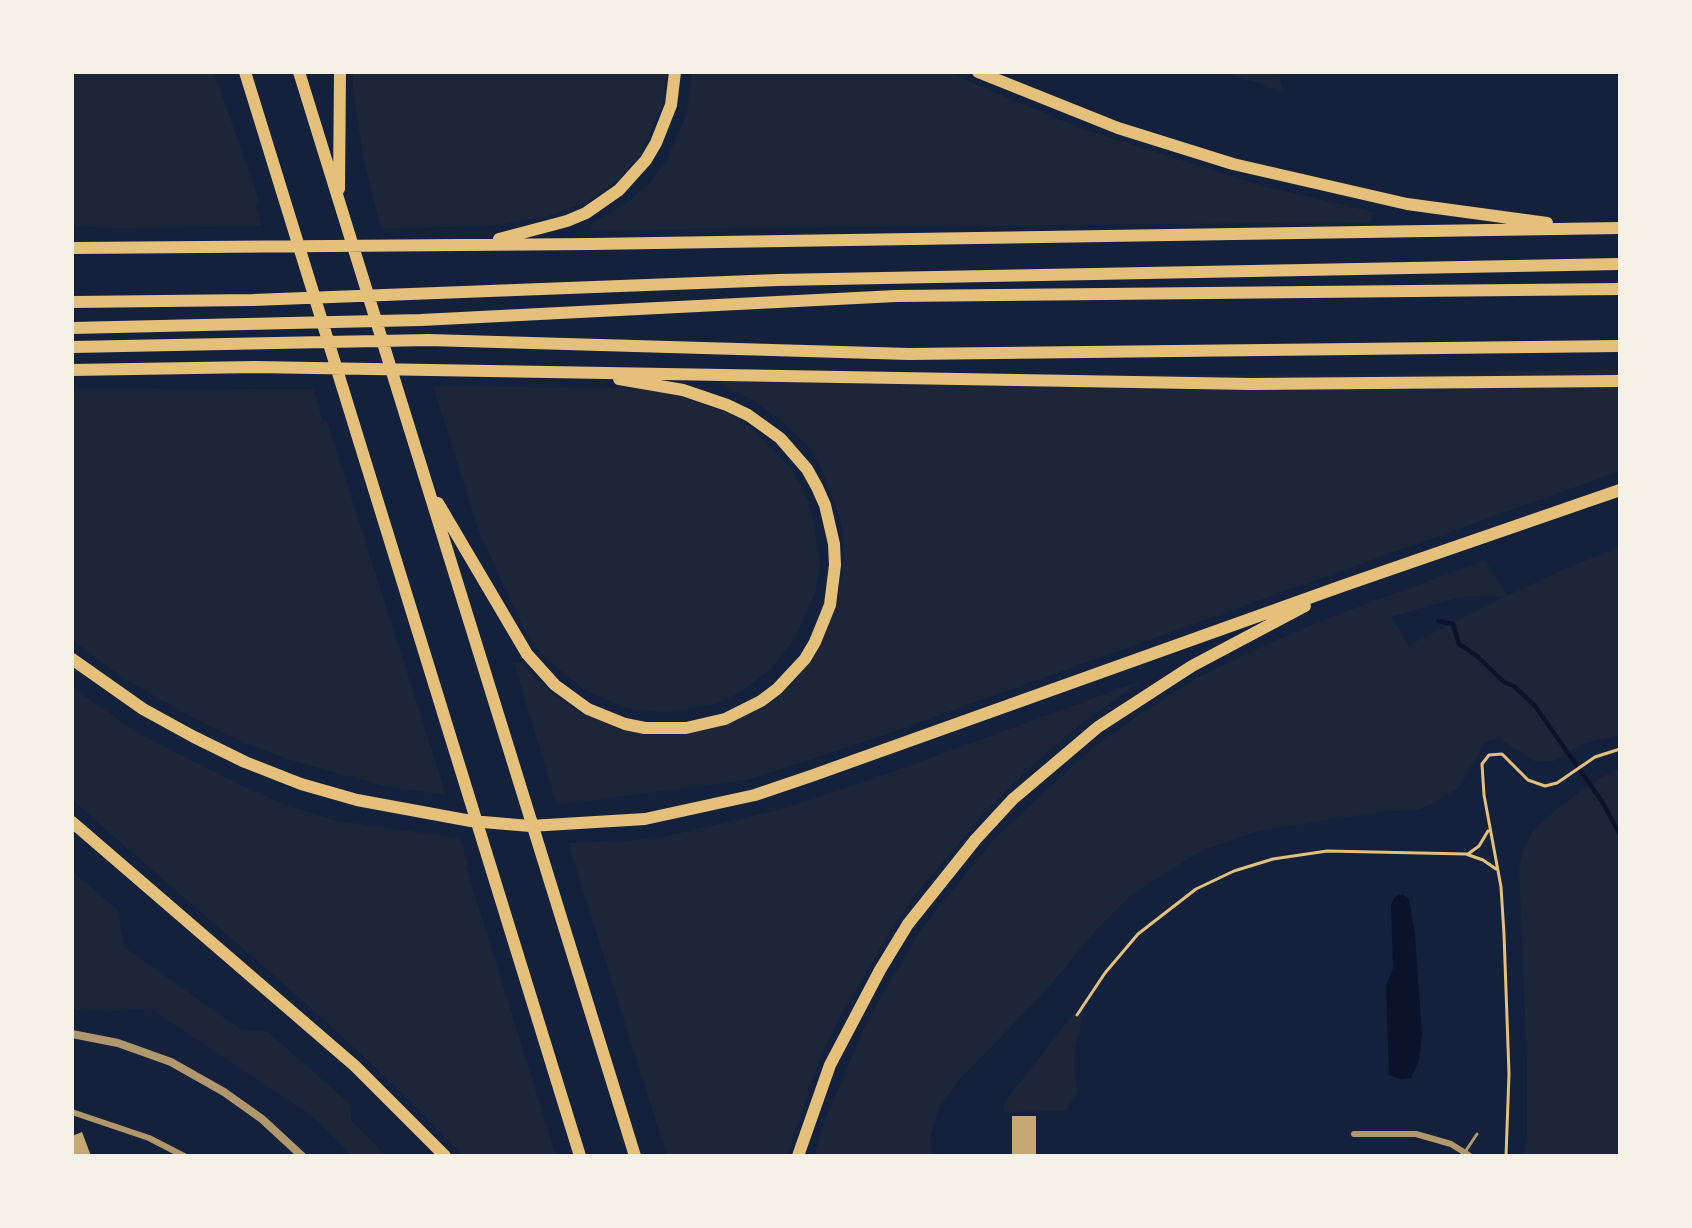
<!DOCTYPE html>
<style>
body{margin:0}
#map{position:relative;width:1692px;height:1228px;overflow:hidden;background:#14213d;font-family:"Fira Sans Condensed",sans-serif}
canvas{display:block}
.frame{position:absolute;inset:0;border:74px solid #f6f1e7;pointer-events:none}
</style>
<div id="map">
<canvas width="1692" height="1228"></canvas>
<div class="frame"></div>
</div>
<script>
const ctx = document.querySelector('canvas').getContext('2d');
ctx.lineJoin = 'round';
function paint(path, color) { ctx.fillStyle = color; ctx.fill(path, 'evenodd'); }
const poly = rows => new Path2D(rows.map(r => 'M' + r).join(''));
function strokePath(path, color, width, dash) { ctx.strokeStyle = color; ctx.lineWidth = width; ctx.lineCap = dash ? 'butt' : 'round'; ctx.setLineDash(dash || []); ctx.stroke(path); }
const green = poly([
 [72,72,214,72,260,203,256,204,262,226,118,229,72,226],
 [353,72,667,72,663,103,642,152,618,180,587,202,545,217,490,226,381,229,363,156,353,91],
 [692,72,947,72,1080,128,1259,185,1373,212,1371,222,591,230,591,224,628,202,650,182,666,161,686,116],
 [1224,72,1279,72,1283,91],
 [1620,370,1620,471,870,740,747,780,557,805,514,663,521,663,536,681,578,712,626,729,728,722,814,652,835,609,844,561,843,537,839,514,821,468,809,447,783,423,755,401,723,386,721,382,724,380],
 [433,386,619,388,668,392,729,413,753,429,793,471,806,495,814,522,820,568,815,593,796,637,770,670,737,694,716,704,667,712,645,711,626,708,583,689,542,655,525,632,480,534],
 [72,388,313,389,323,421,327,421,446,795,383,786,287,759,250,745,193,718,120,676,72,640],
 [1620,547,1620,735,1584,743,1554,761,1536,762,1500,739,1492,740,1485,742,1459,788,1420,810,1380,812,1258,831,1199,852,1131,895,1097,929,1043,994,956,1083,938,1110,930,1138,931,1156,814,1156,825,1120,868,1019,922,928,994,839,1090,750,1143,712,1199,677,1278,639,1334,616,1485,560,1507,596,1562,570],
 [1506,596,1409,645,1391,617,1459,597],
 [1143,680,1082,723,1033,765,987,810,915,895,890,931,838,1021,819,1060,787,1156,667,1156,568,843,627,841,667,836,786,808,870,780],
 [72,687,136,732,240,785,294,808,338,821,460,838,468,865,465,866,468,873,556,1156,464,1156,405,1095,302,1000,72,800],
 [1620,768,1620,1156,1524,1156,1527,1139,1527,1064,1519,869,1523,849,1534,830,1558,808,1600,778],
 [72,871,118,910,124,947,240,1029,268,1032,351,1105,351,1120,386,1156,353,1156,311,1115,149,1008,105,1012,72,1009],
 [1074,1013,1083,1017,1074,1052,1074,1073,1078,1091,1066,1111,1003,1112,1006,1100]
]);
const water = poly([
 [1403,894,1409,899,1415,935,1422,1034,1419,1060,1411,1078,1400,1079,1389,1075,1386,986,1393,968,1391,906,1394,897]
]);
const stream = poly([
 [1438,621,1453,624,1459,644,1477,656,1504,682,1514,686,1535,706,1603,803,1620,835]
]);
const building = poly([
 [1012,1116,1036,1116,1036,1156,1012,1156],
 [82,1132,91,1156,72,1156,72,1136]
]);
const path = poly([
 [1468,854,1479,846,1488,831],
 [1077,1015,1105,973,1138,934,1196,889,1234,871,1273,859,1327,851,1466,854,1483,860,1496,869],
 [1506,1156,1509,1074,1504,934,1501,887,1484,795,1482,764,1489,755,1502,754,1528,780,1545,786,1557,783,1595,757,1620,749]
]);
const service = poly([
 [1465,1152,1477,1134]
]);
const minor = poly([
 [72,1112,149,1138,184,1156],
 [1354,1134,1416,1134,1451,1144,1470,1156]
]);
const tertiary = poly([
 [72,1034,118,1043,171,1062,224,1092,262,1119,302,1156]
]);
const motorway = poly([
 [245,72,580,1156],
 [299,72,635,1156],
 [978,72,1118,128,1233,164,1407,204,1547,223],
 [339,189,340,72],
 [499,239,567,221,586,213,619,190,646,160,656,143,671,105,675,72],
 [72,248,591,244,1620,228],
 [72,302,253,300,778,280,1620,264],
 [72,328,421,320,896,296,1620,289],
 [72,347,429,340,909,354,1620,346],
 [72,370,255,367,1251,384,1620,381],
 [438,503,527,654,555,685,588,709,625,724,645,728,686,728,725,719,761,701,777,689,805,659,815,642,830,605,835,565,834,544,825,505,817,487,807,469,780,438,748,415,727,405,683,390,619,379],
 [72,659,143,709,194,737,245,762,301,784,357,800,471,821,530,826,645,819,755,795,811,776,1345,585,1620,490],
 [72,822,355,1066,445,1156],
 [798,1156,830,1065,880,970,908,924,976,839,1013,799,1098,727,1192,666,1305,606]
]);
paint(green, '#1d2539');
paint(water, '#0b132b');
strokePath(stream, '#0b132b', 4.5);
paint(building, '#c6a872');
strokePath(path, '#e5c07b', 3);
strokePath(service, '#b1986c', 3);
strokePath(minor, '#b1986c', 6);
strokePath(tertiary, '#b1986c', 8);
strokePath(motorway, '#e5c07b', 12);
</script>
